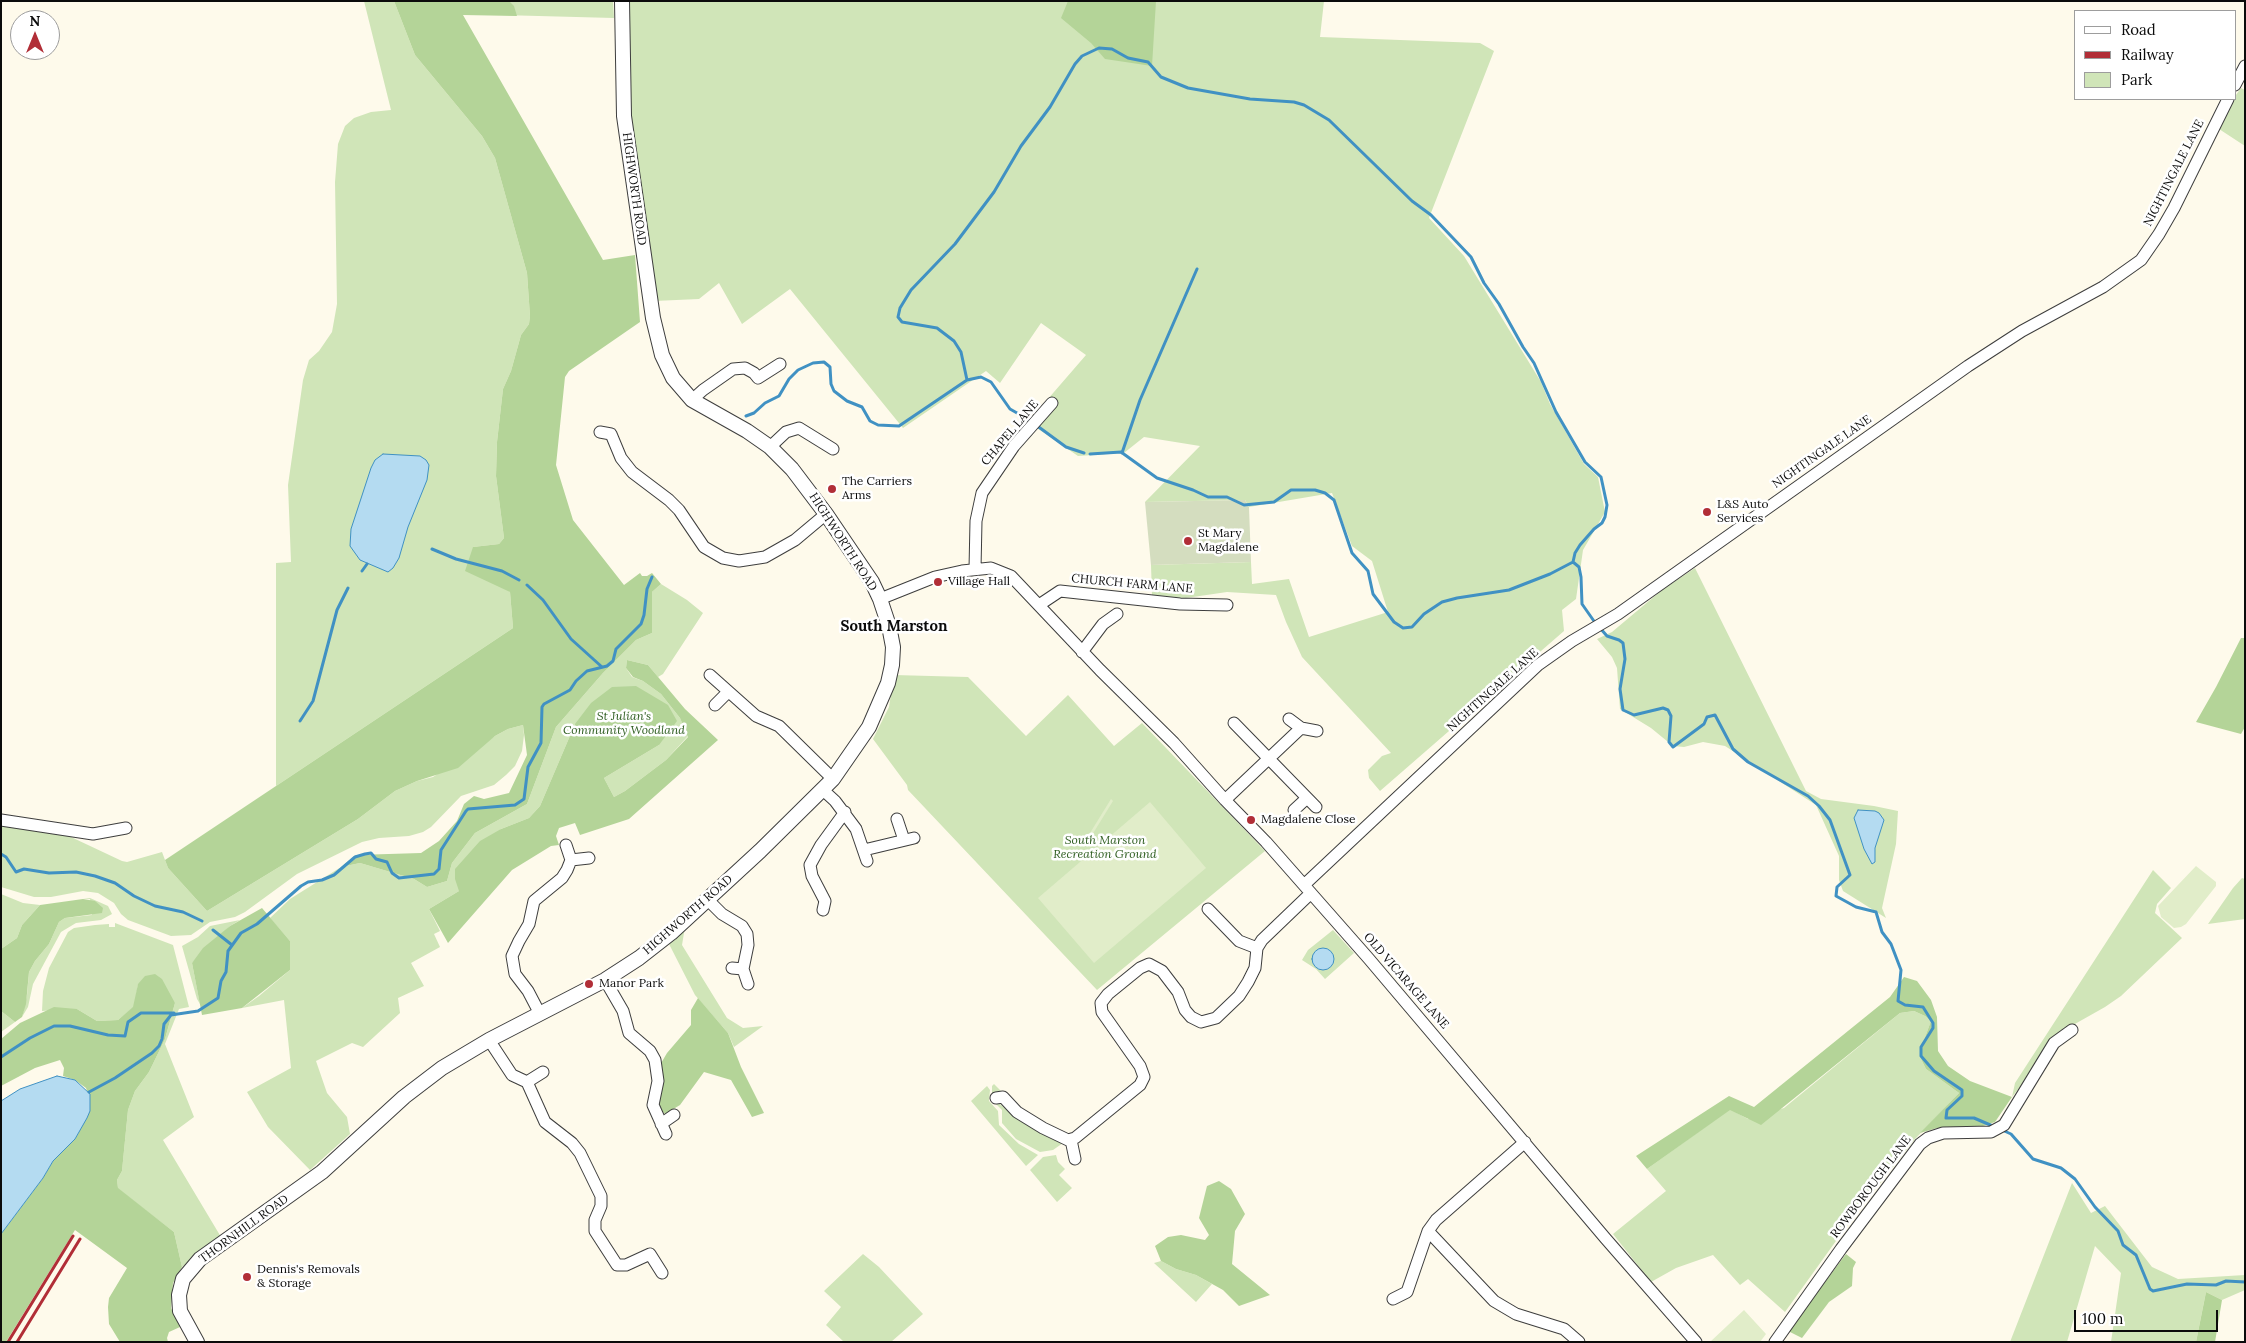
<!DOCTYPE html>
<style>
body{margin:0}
#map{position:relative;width:2246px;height:1343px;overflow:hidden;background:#fefaeb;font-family:Lora,serif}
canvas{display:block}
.frame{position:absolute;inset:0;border:2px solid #0b0b0b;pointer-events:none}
.legend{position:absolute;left:2074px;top:10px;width:162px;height:90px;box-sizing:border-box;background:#fff;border:1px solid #9d9d9d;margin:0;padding:6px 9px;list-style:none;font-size:15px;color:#0b0b0b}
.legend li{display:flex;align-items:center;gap:10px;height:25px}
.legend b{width:25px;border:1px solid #9d9d9d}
.north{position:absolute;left:10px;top:10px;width:50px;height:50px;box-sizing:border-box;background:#fff;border:1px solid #9d9d9d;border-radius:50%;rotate:0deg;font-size:14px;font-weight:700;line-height:20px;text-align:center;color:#0b0b0b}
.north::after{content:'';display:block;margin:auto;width:18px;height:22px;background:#b12e37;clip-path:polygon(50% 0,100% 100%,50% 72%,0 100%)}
.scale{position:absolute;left:2074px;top:1310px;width:144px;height:22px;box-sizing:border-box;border:2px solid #0b0b0b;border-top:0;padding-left:6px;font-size:15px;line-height:18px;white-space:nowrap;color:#0b0b0b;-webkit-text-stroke:4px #fff;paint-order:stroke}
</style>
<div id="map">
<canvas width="2246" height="1343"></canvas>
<div class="frame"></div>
<ul class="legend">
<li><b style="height:6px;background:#fff"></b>Road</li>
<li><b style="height:6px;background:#b12e37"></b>Railway</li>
<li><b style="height:14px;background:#d0e5b8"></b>Park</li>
</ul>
<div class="north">N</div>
<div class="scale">100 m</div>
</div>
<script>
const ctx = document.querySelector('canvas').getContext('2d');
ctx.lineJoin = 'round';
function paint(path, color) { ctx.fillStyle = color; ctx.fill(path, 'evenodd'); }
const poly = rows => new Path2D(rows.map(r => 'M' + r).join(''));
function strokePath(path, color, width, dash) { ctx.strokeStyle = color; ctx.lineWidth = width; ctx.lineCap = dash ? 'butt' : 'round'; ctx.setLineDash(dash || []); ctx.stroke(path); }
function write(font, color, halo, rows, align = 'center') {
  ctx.font = font + ' Lora,serif'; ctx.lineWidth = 5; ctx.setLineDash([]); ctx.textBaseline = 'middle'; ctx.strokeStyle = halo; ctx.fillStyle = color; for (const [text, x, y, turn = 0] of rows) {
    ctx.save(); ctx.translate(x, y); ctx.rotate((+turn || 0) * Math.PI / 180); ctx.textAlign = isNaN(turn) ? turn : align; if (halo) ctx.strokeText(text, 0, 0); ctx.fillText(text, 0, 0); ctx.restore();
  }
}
const green = poly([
 [364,1,394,1,415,55,482,136,495,158,527,273,530,316,529,324,521,335,511,371,503,389,497,442,496,476,504,538,499,544,473,547,510,592,513,628,276,786,276,563,291,562,288,485,303,380,309,360,319,351,332,332,337,304,335,182,338,144,345,126,354,118,371,112,391,110],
 [463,1,613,1,614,18,463,14],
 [628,1,1324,1,1320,37,1480,43,1494,51,1429,218,1464,256,1541,382,1550,404,1584,464,1598,477,1605,512,1583,550,1576,599,1562,610,1564,631,1380,791,1369,778,1368,770,1382,756,1391,753,1302,657,1286,622,1276,595,1227,592,1186,598,1152,596,1151,565,1251,562,1252,584,1289,579,1309,637,1388,612,1372,561,1352,546,1332,493,1249,507,1245,500,1145,502,1200,446,1144,437,1124,453,1078,456,1028,422,1086,355,1041,323,1000,383,986,371,903,428,790,289,742,324,719,283,699,299,654,301,629,129],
 [2241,88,2245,90,2245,146,2219,129,2233,99],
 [1695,568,1806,791,1821,799,1874,806,1898,811,1896,844,1882,908,1886,918,1843,891,1839,880,1839,856,1816,805,1725,746,1703,742,1684,747,1673,746,1651,728,1620,709,1617,668,1612,657,1597,639,1612,632,1662,590],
 [661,584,687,600,703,613,663,674,658,677,648,665,627,660,626,668,632,677,643,681,661,694,680,718,688,736,666,760,625,791,614,797,604,778,659,745,575,724,540,806,529,818,501,829,459,891,429,909,440,931,434,934,440,947,411,963,424,986,398,998,400,1013,363,1047,352,1043,316,1061,327,1093,347,1117,350,1134,310,1170,268,1127,247,1092,291,1068,284,1000,242,1008,259,996,290,970,290,941,270,918,290,899,341,867,360,863,414,879,427,887,447,881,452,863,475,833,527,804,556,727,603,673,636,640,652,633,652,592],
 [894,675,968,677,1026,736,1068,695,1114,746,1142,723,1265,851,1097,990,908,790,907,785,873,739,889,707],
 [523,725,524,735,522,751,515,766,506,775,494,785,461,796,431,827,423,832,409,836,379,838,362,842,297,874,245,912,235,917,210,922,191,935,171,936,128,920,121,914,114,903,98,893,83,891,51,897,34,897,1,887,1,826,38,829,71,837,122,861,127,862,162,852,168,868,207,911,358,819,395,791,417,781,433,777,495,736,508,729],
 [2153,870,2171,888,2157,904,2155,913,2182,938,2121,996,2105,1007,2066,1029,2012,1097,2015,1083],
 [2242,878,2245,879,2245,919,2208,924,2233,888],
 [1,894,23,903,40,905,22,925,17,938,1,949],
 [90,898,108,906,112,914,101,920,76,923,61,932,33,984,28,1007,22,1017,27,995,29,972,35,961,49,944,59,922,65,918,92,915,90,899,83,899],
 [240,920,230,926,192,963,200,1004,197,999,182,946,198,937,210,926],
 [115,923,173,945,189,1007,179,1009,165,1044,194,1117,163,1140,221,1237,182,1267,174,1232,118,1189,117,1180,122,1171,128,1110,135,1091,149,1072,165,1039,175,1003,138,985,134,1007,118,1020,97,1021,77,1009,42,1011,43,991,49,968,68,932,74,928,95,925,109,924,109,927,115,927],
 [685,927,682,945,727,1018,743,1028,763,1026,734,1047,728,1033,695,995,668,942],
 [1333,930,1354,953,1325,979,1316,969,1302,960,1308,950],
 [1,1011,15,1022,1,1032],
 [1914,1011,1925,1016,1931,1021,1921,1048,1921,1059,1926,1069,1959,1093,1915,1139,1851,1220,1785,1312,1748,1279,1740,1285,1713,1255,1676,1268,1651,1282,1613,1234,1666,1191,1647,1169,1730,1109,1748,1119,1784,1108,1900,1013],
 [994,1084,1002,1092,995,1103,1000,1104,1017,1119,1032,1128,1038,1129,1040,1133,1063,1143,1053,1150,1040,1152,1016,1139,1002,1123,1002,1110,992,1100,992,1086],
 [987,1086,990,1090,989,1101,998,1111,999,1125,1019,1144,1038,1155,1026,1166,971,1101],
 [1056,1155,1058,1162,1065,1169,1059,1175,1072,1188,1057,1202,1030,1170,1043,1157],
 [2072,1183,2091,1213,2105,1206,2152,1267,2178,1279,2245,1275,2245,1290,2222,1300,2206,1292,2196,1342,2111,1342,2121,1273,2095,1246,2067,1342,2010,1342],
 [863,1254,879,1267,923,1314,891,1342,844,1342,826,1325,841,1307,824,1291],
 [1161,1261,1176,1269,1196,1275,1212,1284,1196,1302,1154,1263]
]);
const forest = poly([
 [394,1,509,1,514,6,517,16,463,15,603,260,635,255,640,322,569,371,565,377,556,465,573,520,624,585,640,573,642,576,647,576,652,573,661,584,652,592,652,633,636,640,603,673,556,727,527,804,475,833,452,863,447,881,427,887,414,879,360,863,341,867,356,855,421,853,439,841,457,821,464,804,474,796,484,799,509,793,527,755,523,725,508,729,495,736,458,768,417,781,395,791,358,819,207,911,168,868,165,860,513,628,510,592,465,571,473,547,499,544,504,538,496,476,497,442,503,389,511,371,521,335,529,324,530,316,527,273,495,158,482,136,415,55],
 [1068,1,1156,1,1152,66,1105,59,1091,43,1061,18],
 [2241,638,2245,638,2245,727,2241,734,2196,722,2216,687],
 [627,660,648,665,685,709,718,740,629,819,580,835,575,823,559,828,556,836,559,845,551,846,512,870,448,943,429,909,459,891,455,879,455,869,480,841,501,829,529,818,540,806,575,724,591,703,612,687,636,686,668,705,677,721,659,745,604,778,614,797,625,791,666,760,688,737,680,718,661,694,643,681,633,677,626,668],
 [83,899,95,901,103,908,102,913,65,918,59,922,49,944,35,961,29,972,26,1004,22,1017,15,1022,1,1011,1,949,17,938,22,925,40,905],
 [262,908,290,941,290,970,242,1008,202,1015,192,963,203,948,230,926],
 [155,974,162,979,175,1003,165,1039,149,1072,135,1091,128,1110,122,1171,117,1180,118,1188,174,1232,182,1267,173,1283,171,1308,180,1327,169,1332,167,1338,168,1342,120,1342,109,1324,108,1307,109,1298,127,1268,75,1230,6,1342,1,1342,1,1234,43,1178,53,1161,75,1139,79,1132,90,1101,86,1088,75,1080,63,1076,64,1068,60,1060,35,1068,1,1086,1,1039,20,1023,54,1007,77,1009,97,1021,118,1020,133,1007,138,984,145,976],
 [1904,977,1917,981,1931,1000,1937,1017,1938,1051,1948,1066,1970,1081,2012,1097,1995,1122,1980,1127,1937,1128,1920,1133,1959,1093,1926,1069,1921,1059,1921,1048,1931,1021,1925,1016,1914,1011,1900,1013,1761,1125,1730,1110,1647,1169,1636,1156,1729,1096,1754,1107,1890,997],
 [698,998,728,1033,741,1067,764,1113,752,1117,731,1080,704,1072,680,1105,665,1114,658,1107,660,1065,667,1053,691,1025,691,1010],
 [1219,1181,1231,1189,1245,1214,1235,1231,1232,1264,1270,1295,1239,1306,1223,1290,1196,1275,1176,1269,1161,1261,1155,1246,1168,1237,1181,1235,1205,1240,1209,1235,1199,1218,1207,1186],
 [1846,1254,1856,1262,1853,1268,1852,1286,1829,1302,1802,1338,1788,1331],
 [2206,1292,2222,1300,2215,1342,2196,1342]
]);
const cemetery = poly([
 [1245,500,1249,507,1251,562,1151,565,1145,502]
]);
const pitch = poly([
 [1111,799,1113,801,1092,835,1090,833],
 [1150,802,1206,868,1094,963,1038,898],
 [2196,866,2216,882,2216,886,2186,924,2181,927,2174,928,2161,917,2158,906],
 [1744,1310,1766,1334,1760,1342,1710,1342]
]);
const water = poly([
 [383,454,420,456,426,460,429,465,427,480,408,527,399,558,393,568,388,572,360,560,350,546,351,529,371,468,375,460,383,454],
 [1858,810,1875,811,1879,813,1884,820,1875,848,1875,862,1872,864,1864,849,1854,818,1858,810],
 '1312 959a11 11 0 1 1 22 0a11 11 0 1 1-22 0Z',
 [57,1076,75,1080,90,1094,90,1111,87,1118,75,1139,53,1161,43,1178,1,1234,1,1101,20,1089,57,1076]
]);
const stream = poly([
 [967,380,961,352,954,341,937,328,902,322,898,317,900,308,911,290,955,244,994,192,1021,146,1050,107,1075,64,1082,56,1099,48,1112,49,1128,58,1148,62,1161,77,1188,88,1250,99,1294,102,1304,105,1329,120,1412,201,1431,215,1471,257,1484,283,1499,304,1523,347,1534,363,1556,412,1585,462,1601,477,1607,505,1605,517,1602,523,1594,529,1580,545,1575,553,1573,562],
 [746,416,754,413,765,403,779,396,789,379,798,370,813,363,824,362,830,367,831,384,834,391,847,401,862,407,870,421,878,425,899,426,967,380,981,377,991,382,1010,409,1031,421],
 [1036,425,1066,447,1084,453],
 [1122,453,1140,400,1197,269],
 [1090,454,1121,452,1157,478,1193,490,1208,497,1227,497,1244,505,1274,502,1291,490,1315,490,1325,493,1334,500,1352,553,1368,571,1373,594,1394,622,1403,628,1412,627,1424,614,1442,602,1457,598,1509,590,1550,574,1573,562],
 [432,549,456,559,502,571,519,580],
 [1573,562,1579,567,1581,577,1582,604,1596,624],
 [362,571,367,564],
 [527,585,543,600,571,639,602,667],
 [1600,628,1607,636,1619,640,1623,643,1625,659,1620,689,1623,710,1634,715,1663,708,1668,710,1671,716,1669,742,1673,747,1704,724,1707,717,1715,715,1733,749,1748,762,1808,796,1819,806,1830,820,1850,875,1837,887,1836,896,1856,907,1876,912,1882,932,1891,944,1901,970,1898,1001,1905,1005,1923,1007,1933,1023,1933,1028,1921,1047,1921,1056,1934,1071,1962,1090,1962,1096,1947,1110,1946,1118,1974,1118,1995,1127],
 [300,721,313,701,337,610,348,588],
 [1,854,6,857,16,872,24,869,49,873,76,872,95,876,115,883,134,896,155,906,183,912,202,921],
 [213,930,232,945],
 [1,1057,30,1038,54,1026,70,1026,108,1035,125,1036,128,1022,141,1013,174,1013],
 [89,1092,115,1078,152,1053,159,1046,162,1039,164,1024,171,1015,198,1011,218,998,221,981,226,972,228,951,241,933,257,924,301,886,308,882,322,880,334,875,355,857,365,854,371,853,376,859,387,862,392,873,399,878,434,874,439,869,441,850,466,811,468,809,515,805,524,799,528,767,541,743,542,707,544,704,570,690,576,681,587,671,607,666,613,661,616,649,641,624,644,615,647,589,652,577],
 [2000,1129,2011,1134,2033,1159,2061,1168,2075,1179,2095,1207,2118,1231,2123,1245,2136,1255,2150,1289,2153,1291,2187,1284,2216,1285,2226,1281,2245,1282]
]);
const minor = poly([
 [2235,85,2245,66],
 [692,400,703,390,733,369,745,368,754,373,758,378,780,364],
 [600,432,611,434,621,458,632,472,669,500,679,510,704,547,723,558,739,561,765,557,795,540,826,514],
 [770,447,786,432,799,428,833,449],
 [975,569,976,521,982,493,1014,446,1052,403],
 [880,599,935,577,962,571,991,568,1011,576,1100,670,1174,743,1225,800,1266,842,1369,959,1606,1239,1696,1342],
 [1039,605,1060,591,1180,604,1227,605],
 [1082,652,1103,624,1117,614],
 [710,675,756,716,779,726,833,779],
 [715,705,728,692],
 [1289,719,1301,728,1317,731],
 [1234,723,1316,807],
 [823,790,835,801,856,829,867,861],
 [1225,800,1301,728],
 [1294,810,1307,798],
 [897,819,904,840],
 [1,820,93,834,126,828],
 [864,850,914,838],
 [571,860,589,858],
 [1304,885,1538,665,1572,641,1618,614,1968,366,2022,331,2103,287,2141,260,2159,234,2174,208,2228,99],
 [707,899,722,914,742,926,747,934,748,945,743,969,732,968],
 [1208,909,1239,941,1257,948],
 [823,910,825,901,812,876,810,865,821,845,845,812],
 [743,969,748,984],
 [605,980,623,1011,629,1033,650,1051,655,1060,658,1081,653,1105,666,1134],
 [540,1014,528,991,515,974,512,956,519,941,529,924,534,901,562,878,567,870,571,860,566,845],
 [489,1040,512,1075,527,1082,545,1122,572,1143,580,1153,601,1196,601,1206,595,1220,595,1231,617,1265,626,1265,650,1254,662,1273],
 [527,1082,543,1072],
 [996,1098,1003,1097,1017,1112,1043,1128,1068,1140,1075,1138,1140,1085,1144,1077,1140,1066,1102,1012,1101,1003,1108,994,1140,968,1149,964,1162,971,1178,992,1185,1010,1191,1017,1201,1022,1216,1018,1239,996,1248,982,1255,968,1257,948,1262,940,1311,893],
 [661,1124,674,1115],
 [1071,1140,1075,1159],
 [1428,1231,1494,1301,1516,1314,1564,1329,1579,1342],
 [1393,1299,1407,1292,1428,1231,1436,1220,1525,1142],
 [1775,1342,1841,1249,1920,1144,1928,1138,1943,1133,1991,1132,2004,1125,2054,1043,2072,1030]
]);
const tertiary = poly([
 [197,1342,180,1311,179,1295,183,1279,200,1259,322,1172,404,1097,442,1068,489,1040,605,980,639,958,671,933,760,851,833,779,869,727,888,683,892,665,893,647,889,626,880,599,872,582,826,514,792,469,770,447,747,431,692,400,673,378,662,355,653,318,624,116,622,1]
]);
const rail = poly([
 [8,1342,73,1236],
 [17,1342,80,1239]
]);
const markers = [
 [832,489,5,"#b12e37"],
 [1707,512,5,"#b12e37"],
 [1188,541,5,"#b12e37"],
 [938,582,5,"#b12e37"],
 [1251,820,5,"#b12e37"],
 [589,984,5,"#b12e37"],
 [247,1277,5,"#b12e37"]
];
const streetNames = [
 ["NIGHTINGALE LANE",2174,173,-63],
 ["HIGHWORTH ROAD",634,189,82],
 ["CHAPEL LANE",1010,433,-50],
 ["NIGHTINGALE LANE",1822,452,-35],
 ["HIGHWORTH ROAD",843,542,57],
 ["CHURCH FARM LANE",1132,584,5],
 ["NIGHTINGALE LANE",1493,690,-42],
 ["HIGHWORTH ROAD",688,915,-41],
 ["OLD VICARAGE LANE",1406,981,49],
 ["ROWBOROUGH LANE",1871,1187,-53],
 ["THORNHILL ROAD",244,1229,-36]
];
const poiNames = [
 ["The Carriers",842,482],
 ["Arms",842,496],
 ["L&S Auto",1717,505],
 ["Services",1717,519],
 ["St Mary",1198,534],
 ["Magdalene",1198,548],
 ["Village Hall",948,582],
 ["Magdalene Close",1261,820],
 ["Manor Park",599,984],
 ["Dennis's Removals",257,1270],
 ["& Storage",257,1284]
];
const parkNames = [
 ["St Julian's",624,717],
 ["Community Woodland",624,731],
 ["South Marston",1105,841],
 ["Recreation Ground",1105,855]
];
const quarterNames = [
 ["South Marston",894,627]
];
paint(green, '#d0e5b8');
paint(forest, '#b4d498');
paint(cemetery, '#d4ddbf');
paint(pitch, '#e1edc9');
paint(water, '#b4dbf1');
strokePath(water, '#4091c3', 1);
strokePath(stream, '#4091c3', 3);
strokePath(minor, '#3e3e3e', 13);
strokePath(tertiary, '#3e3e3e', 16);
strokePath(minor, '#fff', 11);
strokePath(tertiary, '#fff', 14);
strokePath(rail, '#b12e37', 3);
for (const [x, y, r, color] of markers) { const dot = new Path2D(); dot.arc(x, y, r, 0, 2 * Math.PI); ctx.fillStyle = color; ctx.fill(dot); strokePath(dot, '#fff', 2); }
write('12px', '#0b0b0b', '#fff', streetNames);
write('12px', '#0b0b0b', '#fff', poiNames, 'left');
write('italic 12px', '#2f5e21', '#fff', parkNames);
write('bold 15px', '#0b0b0b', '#fff', quarterNames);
</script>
